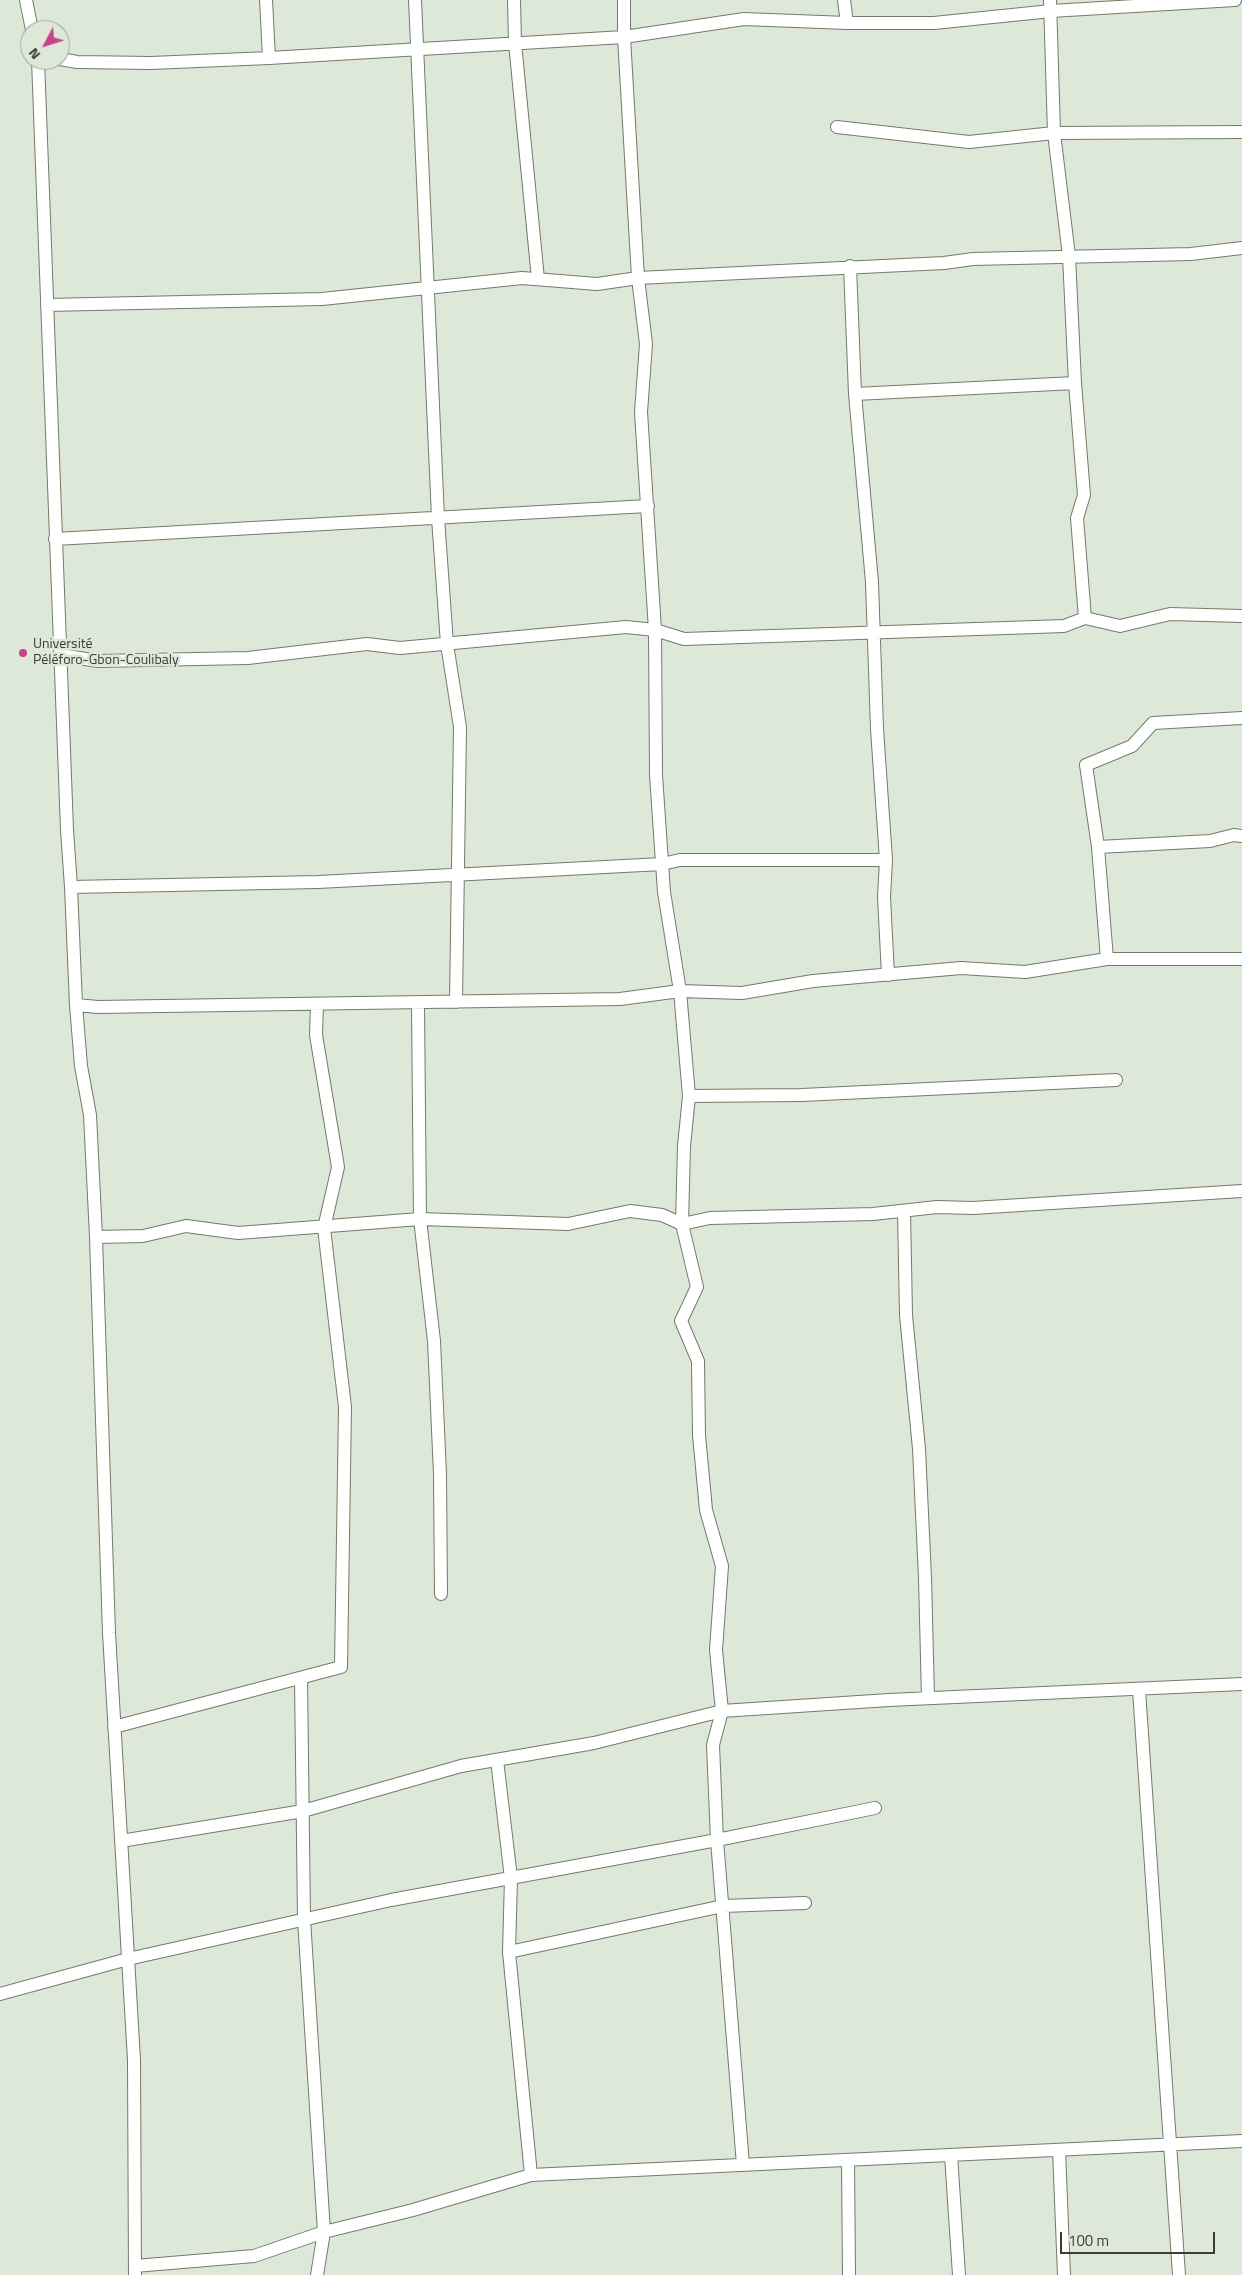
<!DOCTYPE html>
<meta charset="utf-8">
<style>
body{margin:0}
#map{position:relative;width:1242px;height:2275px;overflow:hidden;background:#dde8d8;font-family:"Titillium Web",sans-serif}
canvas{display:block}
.north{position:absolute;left:20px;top:20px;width:50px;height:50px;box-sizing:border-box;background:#dde8d8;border:1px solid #9ba498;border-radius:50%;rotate:230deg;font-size:14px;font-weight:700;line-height:20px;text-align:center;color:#393d37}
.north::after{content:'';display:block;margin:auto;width:18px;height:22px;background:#c5438a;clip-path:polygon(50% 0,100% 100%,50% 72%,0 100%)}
.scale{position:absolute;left:1060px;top:2232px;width:155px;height:22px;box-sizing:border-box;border:2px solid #393d37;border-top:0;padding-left:6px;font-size:15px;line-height:18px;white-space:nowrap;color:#393d37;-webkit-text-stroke:4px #dde8d8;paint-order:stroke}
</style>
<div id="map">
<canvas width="1242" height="2275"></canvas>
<div class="north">N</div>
<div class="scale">100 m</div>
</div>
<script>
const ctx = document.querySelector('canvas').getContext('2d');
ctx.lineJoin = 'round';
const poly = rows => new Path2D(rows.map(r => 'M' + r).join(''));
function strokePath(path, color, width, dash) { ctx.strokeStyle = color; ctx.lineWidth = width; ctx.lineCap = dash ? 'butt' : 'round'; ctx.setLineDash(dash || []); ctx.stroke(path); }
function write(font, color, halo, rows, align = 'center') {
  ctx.font = font + ' "Titillium Web",sans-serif'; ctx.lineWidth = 5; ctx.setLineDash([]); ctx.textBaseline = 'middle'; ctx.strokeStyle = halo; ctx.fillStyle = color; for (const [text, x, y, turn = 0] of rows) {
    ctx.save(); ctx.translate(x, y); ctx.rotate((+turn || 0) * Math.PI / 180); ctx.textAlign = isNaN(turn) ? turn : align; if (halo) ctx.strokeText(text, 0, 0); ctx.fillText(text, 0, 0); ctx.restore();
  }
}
const minor = poly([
 [26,0,32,30],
 [266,0,269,58],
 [415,0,438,518,447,644,460,727,456,1002],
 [514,0,515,43,538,279],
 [624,0,624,37,638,278,646,344,641,412,655,630,656,775,664,892,680,991,689,1096,684,1146,682,1224,697,1287,681,1321,698,1361,699,1435,706,1510,722,1566,716,1650,722,1711,713,1745,717,1840,743,2165],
 [844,0,847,23],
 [1050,0,1054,133,1069,256,1075,383,1084,495,1077,518,1085,618],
 [60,59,77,62,151,63,269,58,624,37,744,19,847,23,934,23,1051,11,1235,0],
 [38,60,67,830,71,887,76,1005,81,1066,90,1115,96,1237,109,1633,134,2060,135,2275],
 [837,127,969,142,1054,133,1242,132],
 [850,266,855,394,872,582,877,729,886,860,884,897,888,975],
 [47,305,322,299,522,278,597,284,638,278,944,263,973,259,1191,254,1242,248],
 [855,394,1075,383],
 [55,539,648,506],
 [61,655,98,661,248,658,367,644,400,648,626,627,655,630,684,639,1064,626,1085,618,1120,626,1170,614,1242,616],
 [1098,847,1210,841,1234,835,1242,836],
 [71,887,318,882,662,864,680,860,886,860],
 [1107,959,1098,847,1086,765,1132,746,1153,723,1242,718],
 [418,1003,420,1219,434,1341,440,1474,441,1594],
 [76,1005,98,1007,620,999,680,991,742,993,813,981,961,968,1025,972,1107,959,1242,959],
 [689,1096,802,1095,1116,1080],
 [904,1211,906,1315,919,1449,925,1578,928,1698],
 [96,1237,143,1236,186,1226,238,1233,420,1219,568,1224,630,1211,662,1215,682,1224,710,1218,873,1214,937,1207,973,1208,1242,1191],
 [301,1678,304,1919,324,2232,317,2275],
 [1139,1690,1179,2275],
 [114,1727,341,1667,345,1407,324,1228,338,1167,316,1035,317,1004],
 [497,1760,511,1878,509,1952,531,2175],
 [121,1841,303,1811,461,1766,594,1743,722,1711,889,1700,1242,1684],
 [509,1952,723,1906,805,1903],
 [0,1994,128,1959,391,1900,717,1840,875,1808],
 [1059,2150,1064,2275],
 [951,2155,959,2275],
 [848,2160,849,2275],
 [135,2266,254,2256,324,2232,413,2210,531,2175,1242,2141]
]);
const markers = [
 [23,653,5,"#c5438a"]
];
const poiNames = [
 ["Université",33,645],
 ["Péléforo-Gbon-Coulibaly",33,661]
];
strokePath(minor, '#717b6d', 14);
strokePath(minor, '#fff', 12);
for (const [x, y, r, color] of markers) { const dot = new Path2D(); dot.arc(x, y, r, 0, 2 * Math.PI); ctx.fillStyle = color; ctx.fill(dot); strokePath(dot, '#dde8d8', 2); }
write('14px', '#393d37', '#dde8d8', poiNames, 'left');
</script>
